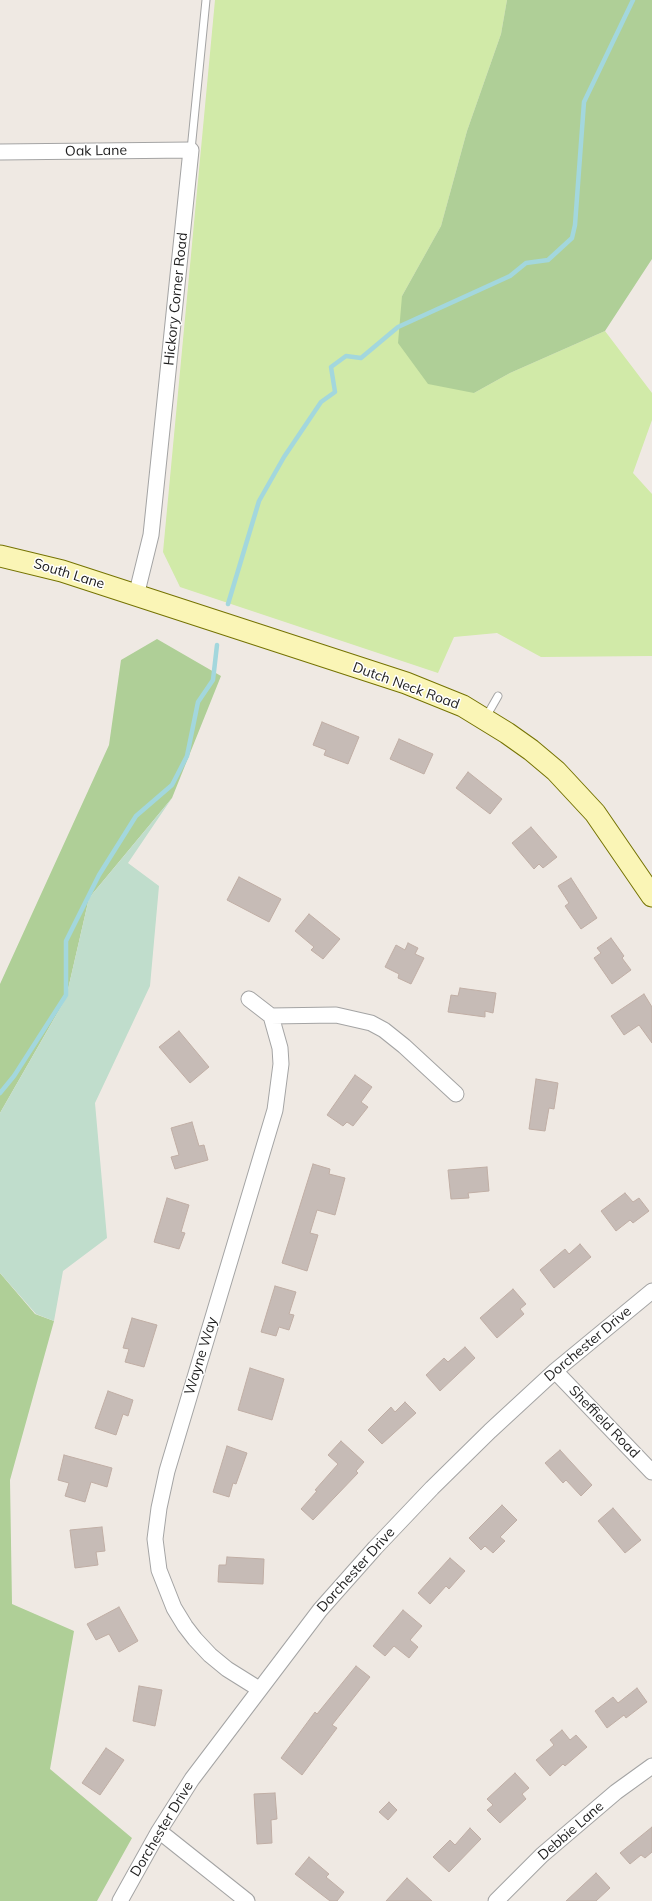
<!DOCTYPE html>
<style>
body{margin:0}
canvas{display:block;background:#efe9e3}
</style>
<canvas width="652" height="1901"></canvas>
<script>
const ctx = document.querySelector('canvas').getContext('2d');
ctx.lineJoin = 'round';
function paint(path, color) { ctx.fillStyle = color; ctx.fill(path, 'evenodd'); }
const poly = rows => new Path2D(rows.map(r => 'M' + r).join(''));
function strokePath(path, color, width, dash) { ctx.strokeStyle = color; ctx.lineWidth = width; ctx.lineCap = dash ? 'butt' : 'round'; ctx.setLineDash(dash || []); ctx.stroke(path); }
function write(font, color, halo, rows, align = 'center') {
  ctx.font = font + ' Mulish,sans-serif'; ctx.lineWidth = 3; ctx.setLineDash([]); ctx.textBaseline = 'middle'; ctx.strokeStyle = halo; ctx.fillStyle = color; for (const [text, x, y, turn = 0] of rows) {
    ctx.save(); ctx.translate(x, y); ctx.rotate((+turn || 0) * Math.PI / 180); ctx.textAlign = isNaN(turn) ? turn : align; if (halo) ctx.strokeText(text, 0, 0); ctx.fillText(text, 0, 0); ctx.restore();
  }
}
const grass = poly([
 [215,0,507,0,501,34,467,131,441,226,402,296,474,393,510,373,605,331,652,393,652,420,633,473,652,494,652,656,541,657,497,633,454,637,438,673,180,587,163,552]
]);
const forest = poly([
 [507,0,652,0,652,259,605,331,510,373,474,393,428,384,398,343,402,296,441,226,467,131,501,34],
 [157,639,221,676,172,798,89,898,66,998,0,1113,0,984,109,745,121,660],
 [0,1273,35,1314,54,1321,10,1480,12,1604,74,1631,50,1769,132,1838,97,1901,0,1901]
]);
const wetland = poly([
 [172,798,128,863,159,886,150,986,95,1103,107,1238,63,1271,54,1321,36,1314,0,1273,0,1113,66,998,89,898]
]);
const stream = poly([
 [228,604,259,501,284,457,321,402,335,392,331,367,346,356,361,358,398,327,510,276,526,263,548,260,572,238,575,225,584,102,633,0],
 [0,1093,14,1076,66,995,66,941,99,875,136,816,172,785,187,756,198,702,213,680,217,645]
]);
const building = poly([
 [322,722,359,737,348,764,324,755,326,750,313,745,322,722],
 [399,739,433,754,424,774,390,759,399,739],
 [468,772,502,799,490,814,456,788,468,772],
 [531,827,557,857,543,868,539,864,534,869,512,843,531,827],
 [239,877,281,899,269,922,227,900,239,877],
 [571,878,597,918,581,929,565,906,569,903,558,886,571,878],
 [309,914,340,939,323,959,311,950,314,947,295,931,309,914],
 [611,938,624,956,622,958,631,970,612,984,594,958,601,953,597,948,611,938],
 [408,943,418,948,415,954,424,958,411,984,398,978,399,974,385,967,396,945,405,950,408,943],
 [460,988,496,993,493,1013,485,1011,485,1017,448,1012,451,995,458,996,460,988],
 [644,994,652,1007,652,1043,639,1025,624,1035,611,1016,644,994],
 [179,1031,209,1067,190,1083,159,1047,179,1031],
 [355,1075,372,1087,361,1102,368,1107,353,1126,347,1122,343,1126,327,1115,355,1075],
 [536,1079,558,1083,554,1109,549,1108,545,1131,529,1129,536,1079],
 [192,1122,199,1146,204,1145,208,1160,175,1169,171,1157,179,1155,171,1128,192,1122],
 [313,1164,330,1169,329,1174,345,1178,335,1215,317,1210,310,1233,318,1235,307,1271,282,1263,313,1164],
 [487,1167,489,1191,468,1193,469,1198,451,1199,448,1170,487,1167],
 [625,1193,633,1202,639,1198,649,1211,633,1223,630,1220,616,1231,601,1211,625,1193],
 [167,1198,189,1205,181,1232,185,1233,179,1249,154,1242,167,1198],
 [580,1244,591,1257,554,1288,540,1270,565,1249,569,1254,580,1244],
 [275,1286,296,1292,289,1314,294,1315,289,1330,279,1327,276,1336,261,1332,275,1286],
 [513,1289,526,1304,520,1309,524,1314,497,1338,480,1318,513,1289],
 [132,1318,157,1325,144,1367,125,1362,129,1349,123,1348,132,1318],
 [465,1347,475,1358,440,1391,426,1375,444,1358,448,1362,465,1347],
 [250,1368,284,1379,272,1420,238,1410,250,1368],
 [108,1391,133,1400,128,1416,123,1414,116,1435,95,1428,108,1391],
 [405,1402,416,1413,382,1444,368,1430,391,1407,395,1412,405,1402],
 [341,1441,364,1462,356,1471,358,1473,313,1520,301,1509,317,1491,315,1490,338,1464,328,1455,341,1441],
 [227,1446,247,1453,236,1484,233,1483,229,1497,213,1492,227,1446],
 [560,1450,592,1485,581,1496,566,1480,563,1483,545,1463,560,1450],
 [64,1455,112,1468,107,1487,91,1482,85,1502,65,1496,69,1483,58,1480,64,1455],
 [502,1505,517,1520,500,1537,505,1541,493,1553,485,1546,481,1550,469,1538,502,1505],
 [613,1508,641,1540,625,1553,598,1521,613,1508],
 [102,1527,105,1551,96,1552,98,1565,75,1568,70,1530,102,1527],
 [227,1557,264,1559,263,1584,218,1582,219,1565,226,1565,227,1557],
 [450,1558,465,1571,449,1589,446,1586,430,1604,418,1593,450,1558],
 [119,1607,138,1641,119,1652,109,1634,96,1640,87,1624,119,1607],
 [403,1610,422,1626,410,1640,418,1647,409,1658,394,1646,385,1656,373,1646,403,1610],
 [356,1666,370,1677,332,1725,337,1728,302,1775,281,1758,315,1712,317,1714,356,1666],
 [139,1686,162,1690,155,1726,133,1721,139,1686],
 [637,1688,647,1702,626,1718,624,1715,607,1728,595,1711,613,1697,618,1703,637,1688],
 [562,1730,570,1740,576,1735,587,1747,565,1766,563,1764,550,1776,536,1760,554,1745,550,1740,562,1730],
 [106,1748,124,1760,100,1795,82,1783,106,1748],
 [515,1773,529,1788,522,1794,526,1799,500,1823,487,1810,493,1805,487,1799,515,1773],
 [275,1793,277,1819,271,1820,272,1843,257,1844,254,1794,275,1793],
 [389,1802,397,1810,388,1820,379,1812,389,1802],
 [652,1827,652,1852,645,1858,641,1855,630,1864,620,1853,652,1827],
 [470,1828,481,1839,449,1872,433,1857,450,1840,455,1845,470,1828],
 [309,1857,329,1874,326,1877,344,1892,337,1901,330,1901,295,1874,309,1857],
 [596,1873,610,1888,596,1901,566,1901,596,1873],
 [407,1878,432,1901,386,1901,407,1878]
]);
const lane = poly([
 [191,150,206,0],
 [486,717,498,696]
]);
const street = poly([
 [0,152,191,150,151,535,136,596],
 [249,999,271,1016,280,1048,281,1064,275,1110,167,1471,159,1508,155,1539,159,1570,174,1608,185,1626,195,1639,210,1655,227,1669,259,1689],
 [271,1016,336,1015,371,1023,384,1030,404,1046,456,1094],
 [555,1371,652,1472],
 [159,1831,247,1901],
 [120,1901,159,1831,192,1779,320,1610,375,1548,432,1488,490,1431,555,1371,652,1291],
 [496,1901,542,1855,616,1792,652,1766]
]);
const secondary = poly([
 [0,556,62,571,406,683,463,706,507,733,531,750,556,771,595,813,652,896]
]);
const streetNames = [
 ["Oak Lane",96,151,-1],
 ["Hickory Corner Road",176,299,-84],
 ["South Lane",69,574,17],
 ["Dutch Neck Road",406,686,20],
 ["Dorchester Drive",588,1344,-40],
 ["Wayne Way",201,1356,-73],
 ["Sheffield Road",604,1422,46],
 ["Dorchester Drive",356,1570,-48],
 ["Dorchester Drive",162,1829,-59],
 ["Debbie Lane",571,1831,-41]
];
paint(grass, '#d1eaa8');
paint(forest, '#afcf97');
paint(wetland, '#c0ddcc');
strokePath(stream, '#a3d7dd', 4.5);
paint(building, '#c6bbb6');
strokePath(building, '#c0aea5', 1);
strokePath(lane, '#a4a4a4', 9);
strokePath(street, '#a4a4a4', 17);
strokePath(secondary, '#757303', 23);
strokePath(lane, '#fff', 7);
strokePath(street, '#fff', 15);
strokePath(secondary, '#faf5b6', 21);
write('14px', '#1d1d1d', '#fff', streetNames);
</script>
